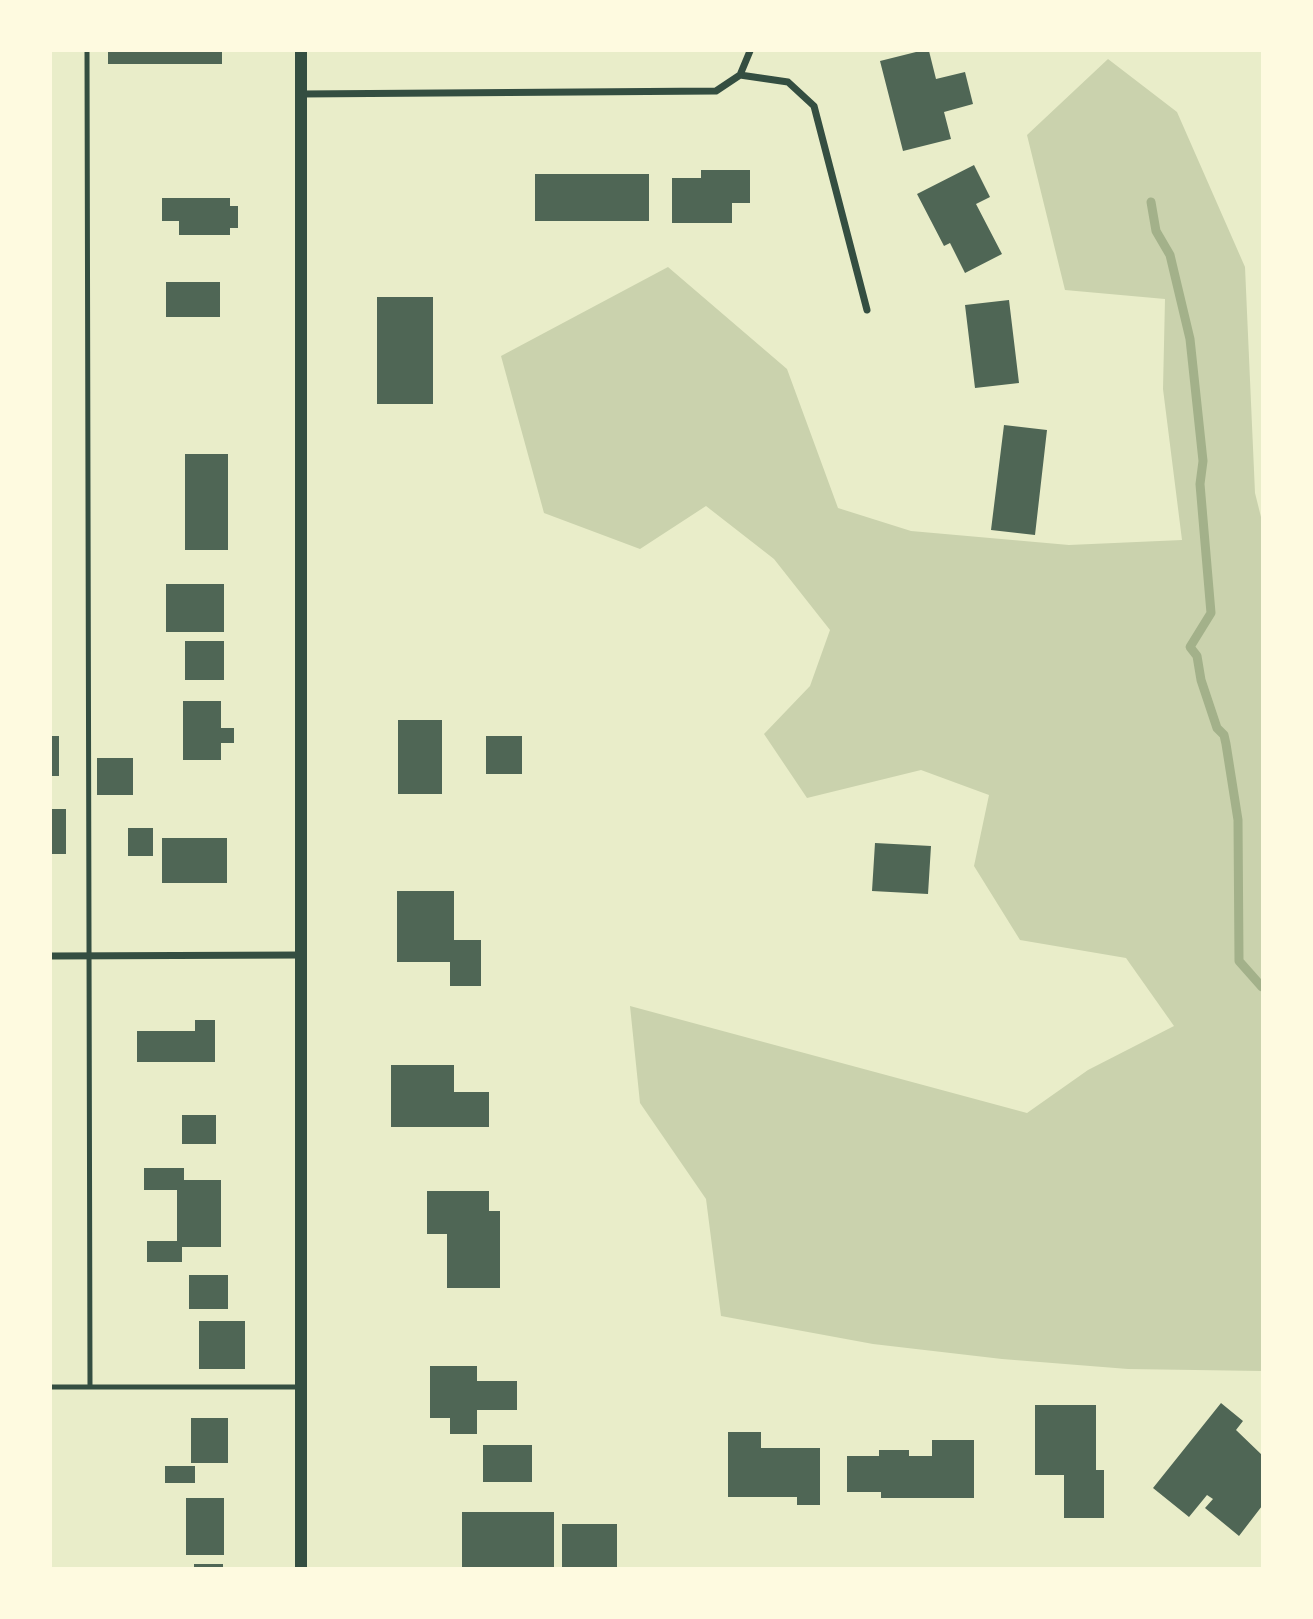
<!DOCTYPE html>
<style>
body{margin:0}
#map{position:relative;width:1313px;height:1619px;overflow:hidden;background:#e9edc9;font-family:"DejaVu Sans",sans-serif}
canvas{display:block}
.frame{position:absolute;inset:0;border:52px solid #fefae0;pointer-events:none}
</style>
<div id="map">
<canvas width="1313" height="1619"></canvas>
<div class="frame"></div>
</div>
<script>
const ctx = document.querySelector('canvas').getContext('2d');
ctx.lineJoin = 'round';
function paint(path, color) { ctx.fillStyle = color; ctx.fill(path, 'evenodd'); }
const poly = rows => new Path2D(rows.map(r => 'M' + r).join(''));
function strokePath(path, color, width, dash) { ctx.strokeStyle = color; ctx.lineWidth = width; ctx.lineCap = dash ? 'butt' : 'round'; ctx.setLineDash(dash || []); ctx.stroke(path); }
const green = poly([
 [1108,59,1177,112,1245,267,1255,493,1262,521,1262,1371,1128,1369,1002,1359,873,1344,721,1316,706,1199,640,1103,630,1006,1027,1113,1088,1070,1174,1026,1126,958,1020,940,974,866,989,795,921,770,807,798,764,734,810,686,830,630,774,559,706,506,640,549,544,513,501,356,668,267,787,369,838,508,911,531,1069,545,1182,540,1163,389,1165,299,1065,290,1027,135]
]);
const stream = poly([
 [1151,202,1156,231,1170,255,1190,339,1203,461,1200,484,1211,613,1190,647,1197,656,1201,680,1217,728,1224,735,1226,744,1238,820,1239,961,1262,987]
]);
const building = poly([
 [108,51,222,51,222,64,108,64],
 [920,51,929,51,936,79,965,72,973,104,944,112,951,139,903,151,880,61],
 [974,165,990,197,976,204,1002,254,965,273,950,243,944,246,917,194],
 [701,170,750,170,750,203,732,203,732,223,672,223,672,178,701,178],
 [535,174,649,174,649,221,535,221],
 [162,198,230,198,230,206,238,206,238,228,230,228,230,235,179,235,179,221,162,221],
 [166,282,220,282,220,317,166,317],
 [377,297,433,297,433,404,377,404],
 [1009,300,1019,383,975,388,965,305],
 [1004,425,1047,430,1035,535,991,530],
 [185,454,228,454,228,550,185,550],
 [166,584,224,584,224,632,166,632],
 [185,641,224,641,224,680,185,680],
 [183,701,221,701,221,728,234,728,234,743,221,743,221,760,183,760],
 [398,720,442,720,442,794,398,794],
 [51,736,59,736,59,776,51,776],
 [486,736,522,736,522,774,486,774],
 [97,758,133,758,133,795,97,795],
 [51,809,66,809,66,854,51,854],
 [128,828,153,828,153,856,128,856],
 [162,838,227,838,227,883,162,883],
 [875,843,931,846,928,894,872,891],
 [397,891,454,891,454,940,481,940,481,986,450,986,450,962,397,962],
 [195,1020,215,1020,215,1062,137,1062,137,1031,195,1031],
 [391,1065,454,1065,454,1092,489,1092,489,1127,391,1127],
 [182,1115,216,1115,216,1144,182,1144],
 [144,1168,184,1168,184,1180,221,1180,221,1247,182,1247,182,1262,147,1262,147,1241,177,1241,177,1190,144,1190],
 [427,1191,489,1191,489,1211,500,1211,500,1288,447,1288,447,1234,427,1234],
 [189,1275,228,1275,228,1309,189,1309],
 [199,1321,245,1321,245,1369,199,1369],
 [430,1366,477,1366,477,1381,517,1381,517,1410,477,1410,477,1434,450,1434,450,1418,430,1418],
 [1221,1403,1243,1421,1236,1430,1262,1455,1262,1506,1239,1536,1205,1508,1213,1499,1207,1495,1189,1517,1153,1488],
 [1035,1405,1096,1405,1096,1470,1104,1470,1104,1518,1064,1518,1064,1475,1035,1475],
 [191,1418,228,1418,228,1463,191,1463],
 [728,1432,761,1432,761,1448,820,1448,820,1505,797,1505,797,1497,728,1497],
 [932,1440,974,1440,974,1498,881,1498,881,1492,847,1492,847,1456,879,1456,879,1450,909,1450,909,1456,932,1456],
 [483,1445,532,1445,532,1482,483,1482],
 [165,1466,195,1466,195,1483,165,1483],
 [186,1498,224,1498,224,1555,186,1555],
 [462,1512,554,1512,554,1568,462,1568],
 [562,1524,617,1524,617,1567,562,1567],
 [194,1564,223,1564,223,1568,194,1568]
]);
const service = poly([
 [87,51,90,1387],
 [51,1387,300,1387]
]);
const minor = poly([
 [740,75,788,82,814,106,867,310],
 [301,94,716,91,740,75,750,51],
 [51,956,301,955]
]);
const tertiary = poly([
 [301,1568,301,51]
]);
paint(green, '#cad2ad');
strokePath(stream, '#a3b18a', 9);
paint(building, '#4f6655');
strokePath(service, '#344e41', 5);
strokePath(minor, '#344e41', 7);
strokePath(tertiary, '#344e41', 12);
</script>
